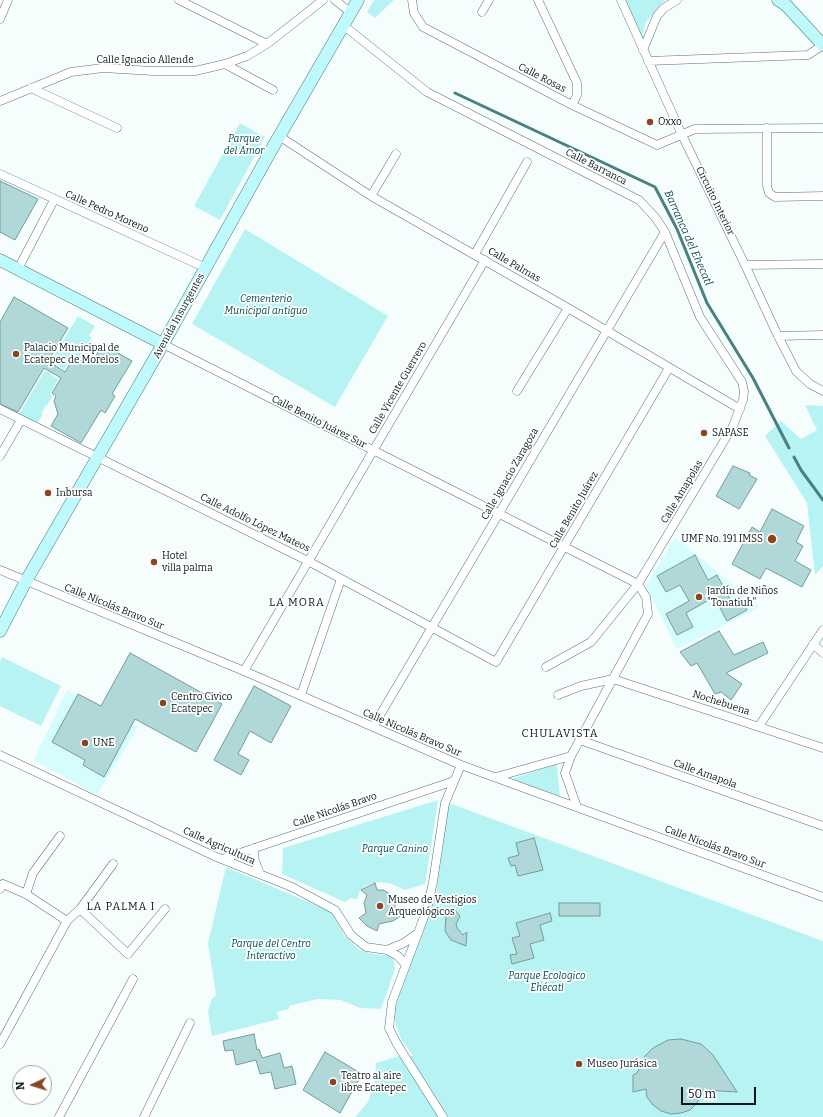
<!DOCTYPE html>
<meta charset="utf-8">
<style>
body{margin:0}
#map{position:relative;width:823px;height:1117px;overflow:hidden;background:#f6fdfd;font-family:Bitter,serif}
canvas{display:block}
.north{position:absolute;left:12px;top:1065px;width:40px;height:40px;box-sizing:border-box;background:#fff;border:1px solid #9ca2a3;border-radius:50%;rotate:266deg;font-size:11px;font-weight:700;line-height:16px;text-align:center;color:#081718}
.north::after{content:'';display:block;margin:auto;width:14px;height:18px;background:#8b4520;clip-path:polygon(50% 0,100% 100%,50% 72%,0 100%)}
.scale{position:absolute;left:681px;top:1087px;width:75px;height:18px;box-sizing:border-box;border:2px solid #081718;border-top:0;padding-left:5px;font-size:12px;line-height:14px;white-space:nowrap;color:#081718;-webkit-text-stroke:3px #fff;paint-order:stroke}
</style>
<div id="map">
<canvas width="823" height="1117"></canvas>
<div class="north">N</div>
<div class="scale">50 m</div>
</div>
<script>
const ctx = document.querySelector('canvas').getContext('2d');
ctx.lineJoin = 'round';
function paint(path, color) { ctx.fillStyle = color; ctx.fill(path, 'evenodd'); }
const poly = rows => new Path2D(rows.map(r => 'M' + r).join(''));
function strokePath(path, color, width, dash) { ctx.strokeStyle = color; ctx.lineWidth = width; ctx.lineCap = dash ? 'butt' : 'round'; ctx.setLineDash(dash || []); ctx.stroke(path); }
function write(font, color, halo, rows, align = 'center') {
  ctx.font = font + ' Bitter,serif'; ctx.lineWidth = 3.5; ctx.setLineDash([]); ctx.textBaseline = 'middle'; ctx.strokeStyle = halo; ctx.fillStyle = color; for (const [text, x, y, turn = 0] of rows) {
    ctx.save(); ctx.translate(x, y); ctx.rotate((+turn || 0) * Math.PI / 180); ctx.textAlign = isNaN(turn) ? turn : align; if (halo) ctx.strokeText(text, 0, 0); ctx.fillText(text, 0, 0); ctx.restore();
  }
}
const built = poly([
 [675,537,760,607,677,649,646,586],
 [67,690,138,727,97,795,34,760]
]);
const green = poly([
 [374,0,394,0,375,18,367,12],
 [625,0,665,0,646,22,642,39],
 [240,123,265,137,220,220,194,206],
 [245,229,388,316,335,407,192,324],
 [78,316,95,326,89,336,92,338,79,359,73,355,64,370,51,361],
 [45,370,58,379,50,394,52,396,47,406,46,405,42,412,43,414,37,424,19,414],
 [805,405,823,406,823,566,815,575,807,503,765,436,781,421,801,439,817,430],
 [2,657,61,686,41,726,0,706,0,662],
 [557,764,560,797,511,779],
 [438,800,425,884,405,890,389,883,375,882,364,887,360,891,357,899,350,898,345,902,282,874,283,848],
 [449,803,823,941,823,1117,355,1117,368,1102,374,1084,376,1063,399,1056,413,1056,401,1039,396,1026,394,1014,399,993,436,894],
 [226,867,332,912,345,936,358,949,373,954,393,956,395,969,381,1009,360,1008,341,1000,317,999,289,1006,289,1009,277,1012,279,1019,212,1036,208,1011,212,999,216,995,208,943]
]);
const stream = poly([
 [455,93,655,187,677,229,707,303,753,378,789,448],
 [794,457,801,470,823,500]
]);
const building = poly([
 [0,181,38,199,15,240,0,232,0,181],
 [14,297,68,328,48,361,65,372,74,357,80,361,85,357,96,356,102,344,132,361,112,394,115,396,105,413,101,410,81,443,51,426,58,414,54,401,56,396,52,393,61,378,44,368,18,412,0,404,0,322,14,297],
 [733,466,750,473,749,475,757,479,739,509,716,496,733,466],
 [772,509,804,526,796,542,803,546,795,561,811,570,802,587,766,568,760,579,732,564,752,527,760,532,772,509],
 [695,555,708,580,717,575,731,601,739,597,747,610,727,621,714,597,686,613,693,627,677,635,666,614,689,601,680,585,666,592,657,576,695,555],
 [719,631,734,655,763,642,768,653,726,673,742,684,731,700,721,692,715,694,697,663,691,666,680,652,719,631],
 [130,653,222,704,196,752,135,719,104,777,83,765,85,760,52,742,78,694,101,706,130,653],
 [254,686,291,706,271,743,250,731,238,754,249,760,241,775,214,760,254,686],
 [534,838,543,870,518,876,515,865,511,866,508,858,519,855,516,843,534,838],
 [375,883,377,890,383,890,392,895,395,904,395,909,405,913,393,921,379,924,377,931,367,926,359,918,366,913,364,903,367,895,361,890,375,883],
 [559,903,600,903,600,916,559,916,559,903],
 [454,909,460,916,456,924,457,928,463,935,467,932,466,946,451,940,445,931,446,915,447,916,454,909],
 [550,913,552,921,540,925,544,940,530,944,534,958,512,964,510,955,517,954,512,938,520,936,516,923,550,913],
 [254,1034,257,1050,259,1049,262,1058,280,1053,284,1068,292,1066,296,1084,275,1089,271,1072,260,1074,256,1060,236,1065,233,1050,225,1051,223,1041,254,1034],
 [681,1039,701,1044,713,1055,737,1092,703,1090,697,1103,690,1110,681,1113,671,1114,661,1111,653,1105,647,1097,646,1089,633,1092,633,1075,637,1073,645,1056,653,1048,668,1040,681,1039],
 [325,1052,362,1074,340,1113,303,1090,325,1052]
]);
const street = poly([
 [179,0,267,44],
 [335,0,351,13],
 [412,0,414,13,423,27,572,105,657,145,695,129,823,128],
 [538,0,577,83,577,95,572,105],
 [621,0,682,135,745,265,778,336,796,371,810,384,823,391],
 [482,12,489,0],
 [0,19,8,0],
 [343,25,427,92,639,200,655,217,665,232,700,317,742,382,744,391,743,400,733,426,638,584,591,642,546,667],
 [643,50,657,16,664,8,677,0],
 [648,61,808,55,823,45],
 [225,64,273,90],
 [31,88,117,128],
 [0,101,71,72,103,68,153,71,195,71,225,64,247,56,267,44,323,0],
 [767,128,767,186,769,193,775,197,823,196],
 [279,136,371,196,568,308,740,409],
 [0,174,206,268],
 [371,196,396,154],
 [475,254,527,162],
 [745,265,823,264],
 [18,269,54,200],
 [778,336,823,335],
 [163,344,638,584],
 [517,391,568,308],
 [0,409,308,561,496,662,669,368],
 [0,456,21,420],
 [0,570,244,671,461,765,823,897],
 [813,644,823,653],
 [244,671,485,260],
 [301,695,341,579],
 [558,695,581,686,613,679,823,748],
 [759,726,823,630],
 [373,727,665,232],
 [580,740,823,826],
 [0,755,214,856,292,887,335,910,351,935,366,947,387,950,404,943,418,933],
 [496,777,571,756],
 [577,807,565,773,571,756,648,614,646,597,638,584],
 [254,848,254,858,260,874],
 [222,859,454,781],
 [0,889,3,884,26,894,67,921],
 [26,894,33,873,60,836],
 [80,909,128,954,165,909],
 [387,950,398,956,406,965],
 [0,1044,67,921,80,909,113,864],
 [59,1117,133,979],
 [144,1117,190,1023],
 [443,1117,397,1044,389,1028,392,1002,427,909,433,882,445,803,461,765]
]);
const secondary = poly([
 [778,0,786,5,823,45],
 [0,260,163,344],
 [0,631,26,581,163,344,273,147,358,0]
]);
const markers = [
 [650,122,4,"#8b4520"],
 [16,354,4,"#8b4520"],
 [704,433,4,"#8b4520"],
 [48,493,4,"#8b4520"],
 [772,539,5,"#8b4520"],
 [154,562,4,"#8b4520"],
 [699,597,4,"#8b4520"],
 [163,703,4,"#8b4520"],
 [85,743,4,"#8b4520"],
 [380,906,4,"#8b4520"],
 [579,1064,4,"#8b4520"],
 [333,1082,4,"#8b4520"]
];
const streetNames = [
 ["Calle Ignacio Allende",145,60],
 ["Calle Rosas",542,78,27],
 ["Calle Barranca",596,167,27],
 ["Circuito Interior",715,201,64],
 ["Calle Pedro Moreno",107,212,24],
 ["Calle Palmas",514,265,30],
 ["Avenida Insurgentes",179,316,-61],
 ["Calle Vicente Guerrero",398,388,-60],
 ["Calle Benito Juárez Sur",319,422,27],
 ["Calle Ignacio Zaragoza",510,474,-60],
 ["Calle Amapolas",682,492,-59],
 ["Calle Benito Juárez",574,510,-60],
 ["Calle Adolfo López Mateos",255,523,26],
 ["Calle Nicolás Bravo Sur",114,607,22],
 ["Nochebuena",721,703,18],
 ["Calle Nicolás Bravo Sur",412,733,23],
 ["Calle Amapola",705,774,20],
 ["Calle Nicolás Bravo",335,810,-19],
 ["Calle Agricultura",219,846,24],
 ["Calle Nicolás Bravo Sur",715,847,20]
];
const poiNames = [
 ["Oxxo",658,122],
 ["Palacio Municipal de",24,348],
 ["Ecatepec de Morelos",24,360],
 ["SAPASE",712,433],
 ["Inbursa",56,493],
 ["UMF No. 191 IMSS",763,539,"right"],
 ["Hotel",162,556],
 ["villa palma",162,568],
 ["Jardín de Niños",707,591],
 ["\"Tonatiuh\"",707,603],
 ["Centro Civico",171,697],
 ["Ecatepec",171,709],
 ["UNE",93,743],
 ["Museo de Vestigios",388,900],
 ["Arqueológicos",388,912],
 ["Museo Jurásica",587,1064],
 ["Teatro al aire",341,1076],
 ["libre Ecatepec",341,1088]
];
const parkNames = [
 ["Parque",244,139],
 ["del Amor",244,151],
 ["Cementerio",266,299],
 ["Municipal antiguo",266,311],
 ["Parque Canino",395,849],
 ["Parque del Centro",271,944],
 ["Interactivo",271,956],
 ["Parque Ecologico",547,976],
 ["Ehécatl",547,988]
];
const waterNames = [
 ["Barranca del Ehecatl",688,238,66]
];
const neighbourhoodNames = [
 ["LA MORA",297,603],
 ["CHULAVISTA",560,734],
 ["LA PALMA I",121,907]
];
paint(built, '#d5fdfd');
paint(green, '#b8f3f3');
strokePath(stream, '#478182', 3);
paint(building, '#b1d8d8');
strokePath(building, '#759b9b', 1);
strokePath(street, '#527677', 9);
strokePath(secondary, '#527677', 13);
strokePath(street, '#fff', 8);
strokePath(secondary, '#befafb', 12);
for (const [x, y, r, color] of markers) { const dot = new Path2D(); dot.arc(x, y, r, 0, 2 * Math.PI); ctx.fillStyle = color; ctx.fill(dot); strokePath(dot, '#fff', 1.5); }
write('10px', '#081718', '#fff', streetNames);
write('10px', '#081718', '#fff', poiNames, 'left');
write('italic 10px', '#004b4c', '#fff', parkNames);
write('italic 11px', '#014c4d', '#fff', waterNames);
ctx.letterSpacing = '1px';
write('11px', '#081718', '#fff', neighbourhoodNames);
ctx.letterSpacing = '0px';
</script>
